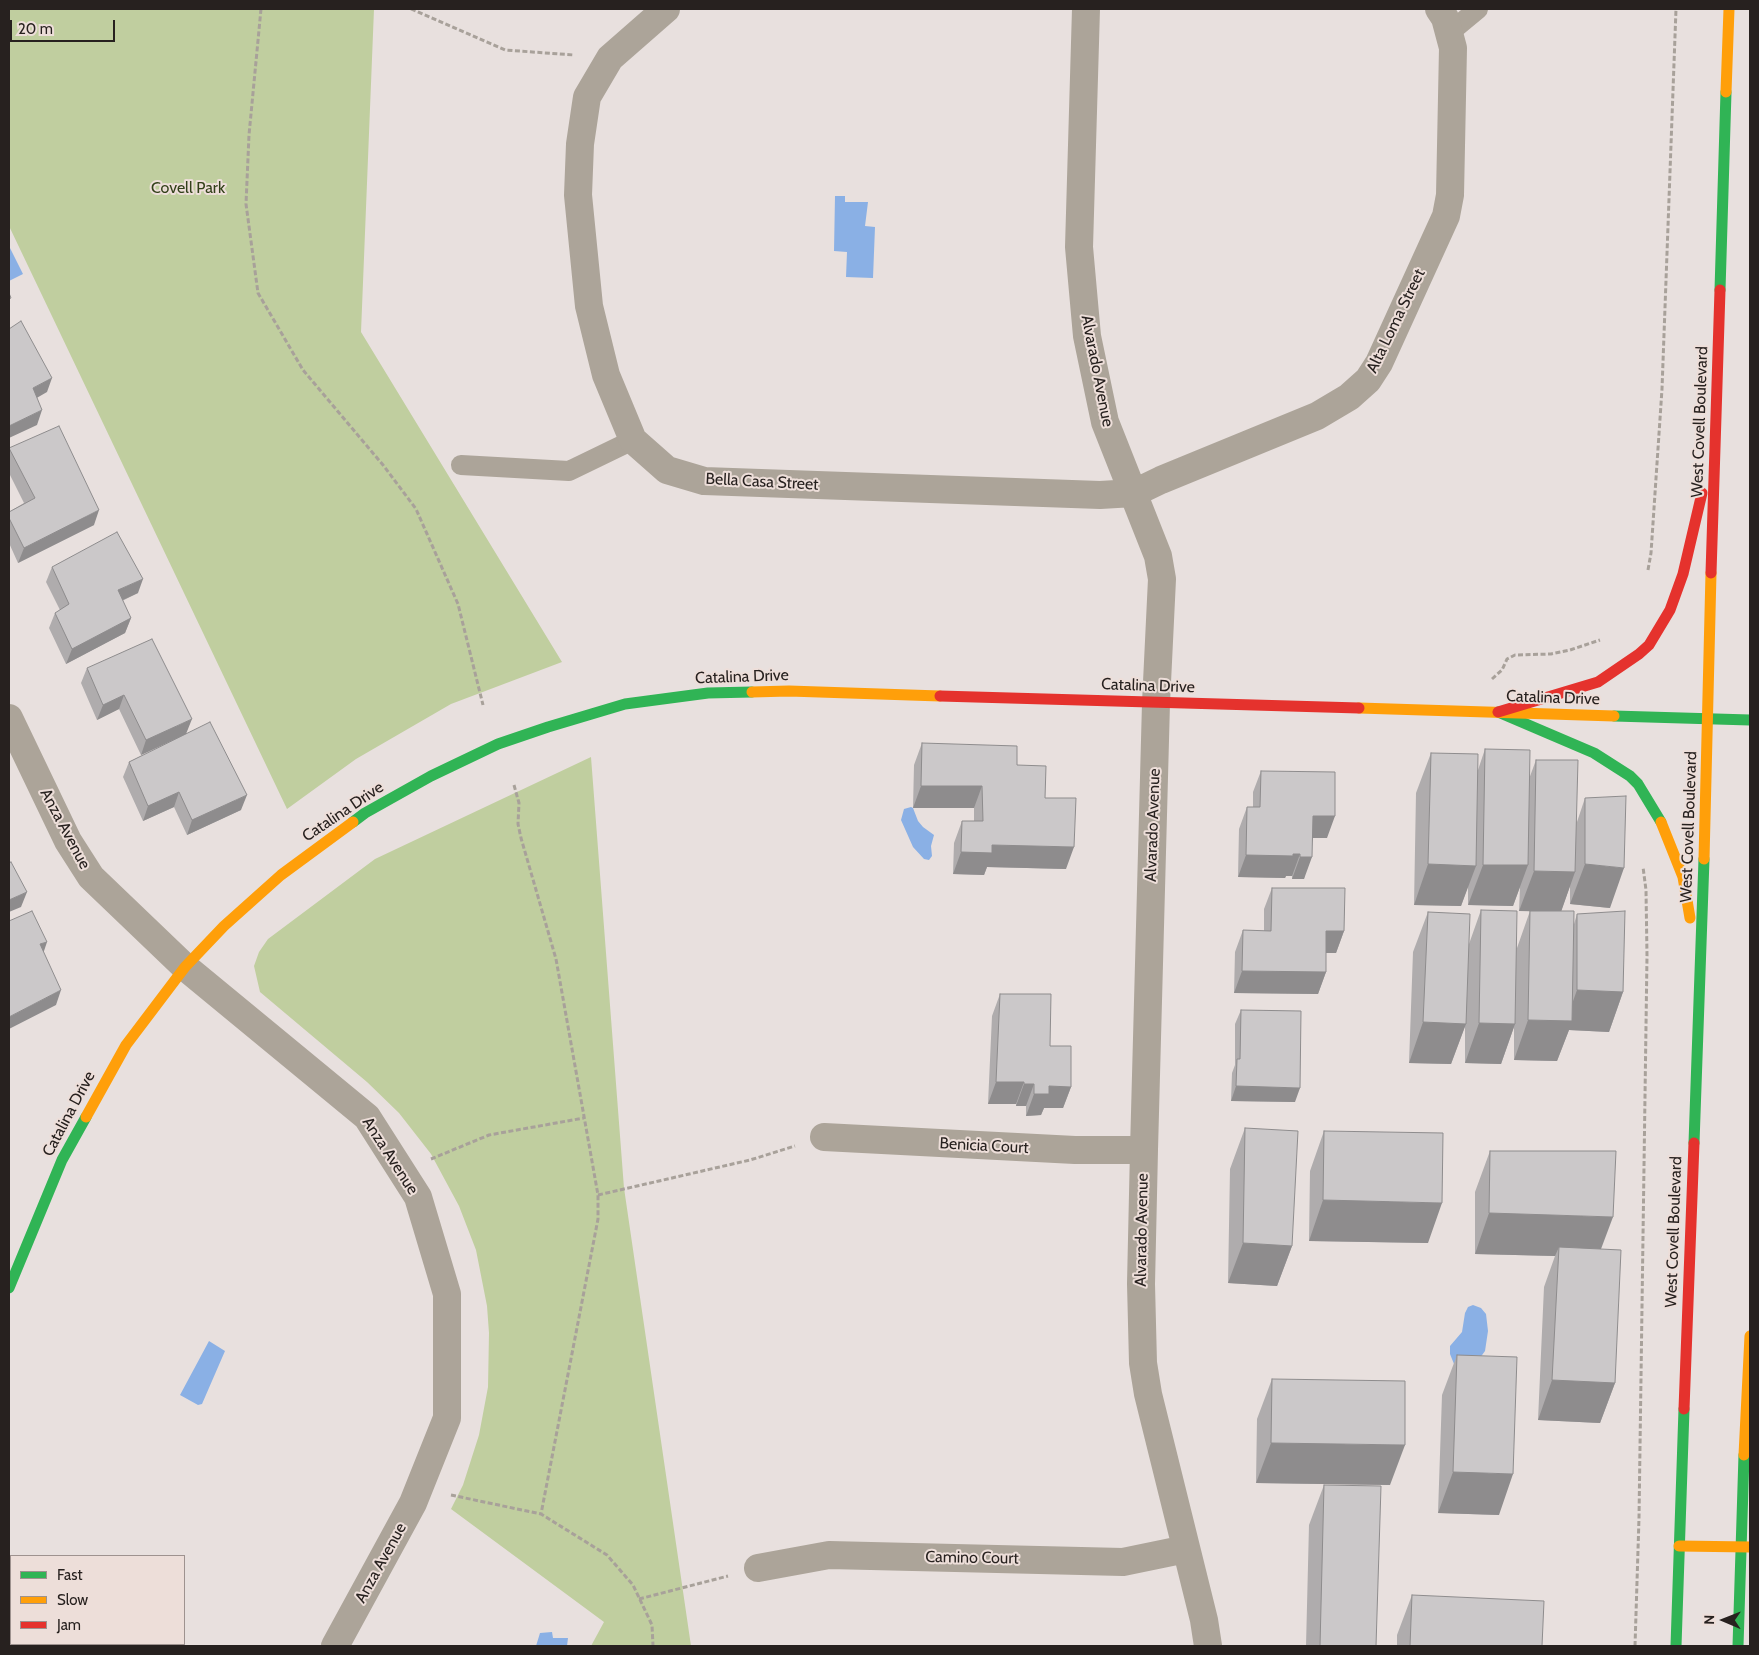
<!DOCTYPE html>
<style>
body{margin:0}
#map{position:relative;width:1759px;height:1655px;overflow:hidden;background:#e8e0de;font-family:Cabin,sans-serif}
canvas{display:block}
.frame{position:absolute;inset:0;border:10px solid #27211f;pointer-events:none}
.legend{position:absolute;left:10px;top:1555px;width:175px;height:90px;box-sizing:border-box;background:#edded9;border:1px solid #9e928f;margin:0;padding:6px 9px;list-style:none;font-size:15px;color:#27211f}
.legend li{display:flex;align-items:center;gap:10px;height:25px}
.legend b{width:25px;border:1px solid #9e928f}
.north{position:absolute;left:1699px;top:1595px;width:50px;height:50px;-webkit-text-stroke:4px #edded9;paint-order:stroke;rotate:271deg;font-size:14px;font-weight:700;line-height:20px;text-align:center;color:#27211f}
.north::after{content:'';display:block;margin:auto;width:18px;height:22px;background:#27211f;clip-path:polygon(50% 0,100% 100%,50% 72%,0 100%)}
.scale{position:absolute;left:10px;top:20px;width:105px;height:22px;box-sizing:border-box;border:2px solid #27211f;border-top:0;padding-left:6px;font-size:15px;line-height:18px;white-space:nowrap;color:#27211f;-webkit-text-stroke:4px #edded9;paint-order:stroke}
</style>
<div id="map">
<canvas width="1759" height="1655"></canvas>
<div class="frame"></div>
<ul class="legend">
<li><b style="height:6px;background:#30b455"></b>Fast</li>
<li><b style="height:6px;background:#ff9f0a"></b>Slow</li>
<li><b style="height:6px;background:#e5322d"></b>Jam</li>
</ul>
<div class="north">N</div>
<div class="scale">20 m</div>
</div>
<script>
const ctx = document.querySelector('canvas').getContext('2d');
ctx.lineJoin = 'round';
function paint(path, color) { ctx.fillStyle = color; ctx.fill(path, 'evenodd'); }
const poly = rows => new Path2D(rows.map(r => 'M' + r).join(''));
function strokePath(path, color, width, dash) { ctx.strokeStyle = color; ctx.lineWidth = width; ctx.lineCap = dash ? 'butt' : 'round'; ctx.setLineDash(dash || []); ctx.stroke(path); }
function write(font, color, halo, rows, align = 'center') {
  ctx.font = font + ' Cabin,sans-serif'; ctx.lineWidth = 4; ctx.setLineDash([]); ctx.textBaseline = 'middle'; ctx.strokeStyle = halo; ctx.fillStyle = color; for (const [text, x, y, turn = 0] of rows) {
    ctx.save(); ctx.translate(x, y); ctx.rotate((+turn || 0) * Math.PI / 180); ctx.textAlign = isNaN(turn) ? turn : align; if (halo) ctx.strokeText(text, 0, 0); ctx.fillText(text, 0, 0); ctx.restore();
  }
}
const green = poly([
 [9,9,374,9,361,332,562,662,451,704,356,759,287,809,9,226],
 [591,757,624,1188,691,1646,591,1646,604,1622,451,1509,463,1485,479,1435,488,1387,489,1333,487,1306,476,1250,459,1206,431,1154,399,1113,367,1082,260,992,254,966,259,952,268,939,375,859]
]);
const water = poly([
 [835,196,845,196,845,202,868,202,865,226,875,227,873,278,846,277,847,252,834,251],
 [9,246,23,274,9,281],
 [911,807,913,808,918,821,923,827,934,835,931,846,932,856,929,860,924,859,913,847,901,820,904,809],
 [1473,1305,1481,1308,1486,1314,1488,1331,1485,1351,1477,1362,1460,1367,1454,1364,1450,1354,1450,1346,1462,1332,1465,1313,1468,1307],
 [209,1341,225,1351,202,1404,198,1405,180,1395],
 [552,1632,553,1638,568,1638,567,1646,536,1646,540,1633]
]);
const path = poly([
 [261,9,249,135,246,204,258,293,303,370,383,465,416,509,458,604,483,705],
 [411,9,505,50,574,55],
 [1648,570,1651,553,1662,389,1676,9],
 [1492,679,1502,670,1507,659,1515,655,1551,654,1570,650,1600,640],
 [514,785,519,803,518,824,521,838,556,959,598,1195,598,1219,541,1514,607,1555,633,1585,652,1625,653,1646],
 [431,1159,489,1135,584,1118],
 [598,1195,750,1160,795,1146],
 [451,1495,541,1514],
 [639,1599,728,1576],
 [1635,1646,1639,1518,1647,956,1646,890,1643,867]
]);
const lane = poly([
 [1449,33,1478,9],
 [461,465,569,471,633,440]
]);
const street = poly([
 [666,9,610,58,587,97,580,144,578,195,589,306,606,375,633,440,667,470,704,481,1100,495,1134,493,1161,480,1317,416,1349,397,1368,380,1379,363,1446,216,1450,195,1453,48,1445,18,1439,9],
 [1086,9,1079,247,1087,336,1105,422,1158,556,1162,579,1156,703,1144,1150,1141,1284,1143,1363,1148,1394,1204,1620,1208,1646],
 [9,718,68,841,91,877,185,967,367,1117,418,1197,447,1294,447,1418,413,1503,335,1646],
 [824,1137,1075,1150,1144,1150],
 [758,1568,829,1555,1123,1562,1186,1549]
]);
const fast = poly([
 [1720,290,1726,92],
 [1498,712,1594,753,1630,776,1638,784,1661,822],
 [1614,716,1750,720],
 [353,822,365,813,431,776,498,744,548,727,625,704,708,693,752,692],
 [1694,1143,1704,859],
 [9,1288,62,1160,86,1117],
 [1676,1646,1684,1409],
 [1738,1646,1744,1455]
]);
const slow = poly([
 [1726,92,1729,9],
 [752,692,789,691,940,696],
 [1359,708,1614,716],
 [1661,822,1683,877,1690,918],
 [1704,859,1711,573],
 [86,1117,126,1045,185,967,224,926,281,875,353,822],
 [1744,1455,1750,1336],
 [1679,1546,1750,1547]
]);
const jam = poly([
 [1711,573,1720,290],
 [940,696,1359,708],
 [1498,712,1598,682,1639,654,1649,645,1670,610,1683,574,1702,493],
 [1684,1409,1694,1143]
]);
const wall = poly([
 [9,448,94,525,18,563,9,543,9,512,24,503,9,473],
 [52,567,138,593,122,601,131,618,125,633,66,664,49,628,55,613,60,610,46,582],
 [87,668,187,734,241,810,187,835,174,807,143,821,123,777,129,762,176,739,141,755,119,709,97,720,81,683],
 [922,743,1017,765,1045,798,1066,869,987,867,984,875,953,874,954,843,962,821,974,821,974,808,913,808,914,765],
 [1485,749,1529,779,1536,760,1577,822,1585,798,1610,908,1570,904,1570,886,1561,911,1574,924,1577,914,1623,992,1609,1032,1569,1030,1557,1061,1514,1060,1514,1027,1501,1064,1465,1063,1465,1026,1451,1064,1409,1063,1413,952,1428,912,1469,944,1481,910,1517,948,1530,911,1519,911,1520,887,1513,906,1468,905,1468,886,1461,906,1414,905,1416,793,1431,753,1478,770],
 [1261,771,1327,838,1313,838,1304,879,1292,879,1292,876,1286,876,1285,878,1238,877,1239,829,1247,807,1253,807,1253,792],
 [1272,888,1344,931,1336,953,1326,953,1326,972,1318,994,1234,993,1235,952,1243,930,1264,931,1264,909],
 [1000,994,1050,1046,1071,1087,1063,1108,1044,1108,1041,1115,1026,1116,1026,1106,1016,1106,1016,1104,988,1104,992,1016],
 [1241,1010,1295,1102,1231,1101,1232,1073,1235,1065,1235,1024],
 [1245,1128,1292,1246,1277,1286,1228,1283,1230,1169],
 [1324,1131,1428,1243,1309,1241,1310,1171],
 [1490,1151,1601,1249,1615,1383,1600,1423,1538,1420,1544,1287,1555,1256,1475,1254,1475,1192],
 [1457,1355,1499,1515,1438,1513,1442,1395],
 [1272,1379,1390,1485,1256,1483,1257,1419],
 [1324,1485,1376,1646,1306,1646,1309,1525],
 [1412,1595,1542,1646,1397,1646,1397,1635]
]);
const shadedWall = poly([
 [52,378,47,392,28,403,33,388],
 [42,410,37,425,9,438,9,426],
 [99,510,94,525,18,563,24,548],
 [143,579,138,593,112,605,118,590],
 [131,618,125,633,66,664,72,649],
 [124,695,119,709,97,720,103,705],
 [192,719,186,734,141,755,146,740],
 [921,786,982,786,974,808,913,808],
 [179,792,174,807,143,821,148,806],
 [247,795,241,810,187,835,192,820],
 [1313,816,1335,816,1327,838,1305,838],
 [992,845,1074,847,1066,869,987,867,984,875,953,874,961,852],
 [1293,854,1300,854,1292,876,1286,876,1285,878,1238,877,1246,855],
 [1300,857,1312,857,1304,879,1292,879],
 [1428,864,1476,866,1461,906,1414,905],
 [1585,864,1624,868,1610,908,1570,904],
 [1483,865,1528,865,1513,906,1468,905],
 [1534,871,1575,872,1561,912,1519,911],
 [27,892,21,907,9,912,9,900],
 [1326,931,1344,931,1336,953,1318,953],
 [47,942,42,957,40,944],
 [1242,971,1326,972,1318,994,1234,993],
 [61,990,56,1005,9,1029,9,1017],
 [1577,990,1623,992,1609,1032,1569,1030,1557,1061,1514,1060,1528,1020,1566,1021],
 [1423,1022,1466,1024,1451,1064,1409,1063],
 [1479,1023,1515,1024,1501,1064,1465,1063],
 [996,1082,1024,1082,1016,1104,988,1104],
 [1024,1084,1034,1084,1026,1106,1016,1106],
 [1049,1086,1071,1087,1063,1108,1044,1108,1041,1115,1026,1116,1034,1094],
 [1236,1086,1300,1088,1295,1102,1231,1101],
 [1323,1200,1442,1203,1428,1243,1309,1241],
 [1489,1213,1613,1217,1598,1257,1559,1247,1555,1256,1475,1254],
 [1243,1243,1292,1246,1277,1286,1228,1283],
 [1552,1380,1615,1383,1600,1423,1538,1420],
 [1271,1443,1405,1445,1390,1485,1256,1483],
 [1453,1472,1513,1474,1499,1515,1438,1513]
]);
const building = poly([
 [9,293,11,298,9,299,9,293],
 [21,321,52,378,33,388,42,410,9,426,9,329,21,321],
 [59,426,99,510,24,548,9,518,9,512,35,498,9,448,59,426],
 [117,532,143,579,118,590,131,618,72,649,55,613,69,604,52,567,117,532],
 [152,639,192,719,146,740,124,695,103,705,87,668,152,639],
 [210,722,247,795,192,820,179,792,148,806,129,762,210,722],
 [922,743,1017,746,1017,765,1046,766,1045,798,1076,798,1074,847,992,845,992,853,961,852,962,821,983,821,982,786,921,786,922,743],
 [1485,749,1530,750,1528,865,1483,865,1485,749],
 [1431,753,1478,754,1476,866,1428,864,1431,753],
 [1536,760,1578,760,1575,872,1534,871,1536,760],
 [1261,771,1335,772,1335,816,1313,816,1312,857,1300,857,1300,854,1293,854,1293,856,1246,855,1247,807,1260,807,1261,771],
 [1626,796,1624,868,1585,864,1585,798,1626,796],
 [11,862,27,892,9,900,9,863,11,862],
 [1272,888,1345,888,1344,931,1326,931,1326,972,1242,971,1243,930,1271,931,1272,888],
 [1481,910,1517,911,1515,1024,1479,1023,1481,910],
 [32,911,47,942,40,944,61,990,9,1017,9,921,32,911],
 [1530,911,1574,911,1572,1021,1528,1020,1530,911],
 [1625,911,1623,992,1577,990,1577,914,1625,911],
 [1428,912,1470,914,1466,1024,1423,1022,1428,912],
 [1000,994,1051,994,1050,1046,1071,1046,1071,1087,1049,1086,1049,1094,1034,1094,1034,1084,1024,1084,1024,1082,996,1082,1000,994],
 [1241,1010,1301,1011,1300,1088,1236,1086,1237,1059,1240,1059,1241,1010],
 [1245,1128,1298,1131,1292,1246,1243,1243,1245,1128],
 [1324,1131,1443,1133,1442,1203,1323,1200,1324,1131],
 [1490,1151,1616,1151,1613,1217,1489,1213,1490,1151],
 [1559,1247,1621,1250,1615,1383,1552,1380,1559,1247],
 [1457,1355,1517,1357,1513,1474,1453,1472,1457,1355],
 [1272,1379,1405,1381,1405,1445,1271,1443,1272,1379],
 [1324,1485,1381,1486,1376,1646,1320,1646,1324,1485],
 [1412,1595,1544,1601,1542,1646,1410,1646,1412,1595]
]);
const parkNames = [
 ["Covell Park",188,188]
];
const streetNames = [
 ["Alta Loma Street",1396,321,-64],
 ["Alvarado Avenue",1097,371,79],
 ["West Covell Boulevard",1700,422,-88],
 ["Bella Casa Street",762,482,3],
 ["Catalina Drive",742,677,-2],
 ["Catalina Drive",1148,686,2],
 ["Catalina Drive",1553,698,2],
 ["Catalina Drive",343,812,-34],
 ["Alvarado Avenue",1153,825,-88],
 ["West Covell Boulevard",1689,827,-88],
 ["Anza Avenue",65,829,62],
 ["Catalina Drive",69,1114,-62],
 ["Benicia Court",984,1146,3],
 ["Anza Avenue",390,1156,57],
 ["Alvarado Avenue",1142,1230,-89],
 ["West Covell Boulevard",1674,1232,-88],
 ["Camino Court",972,1558,1],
 ["Anza Avenue",381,1563,-61]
];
paint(green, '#c0ce9f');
paint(water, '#8ab0e5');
strokePath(path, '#a8a19a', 3, [5, 2.5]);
strokePath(lane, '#aca499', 20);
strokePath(street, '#aca499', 28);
strokePath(fast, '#30b455', 11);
strokePath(slow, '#ff9f0a', 11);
strokePath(jam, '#e5322d', 11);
paint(wall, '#afacad');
paint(shadedWall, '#8e8c8d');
paint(building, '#cbc8c9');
strokePath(building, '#8e8c8d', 1);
write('16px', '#324019', '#edded9', parkNames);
write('16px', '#27211f', '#edded9', streetNames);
</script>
